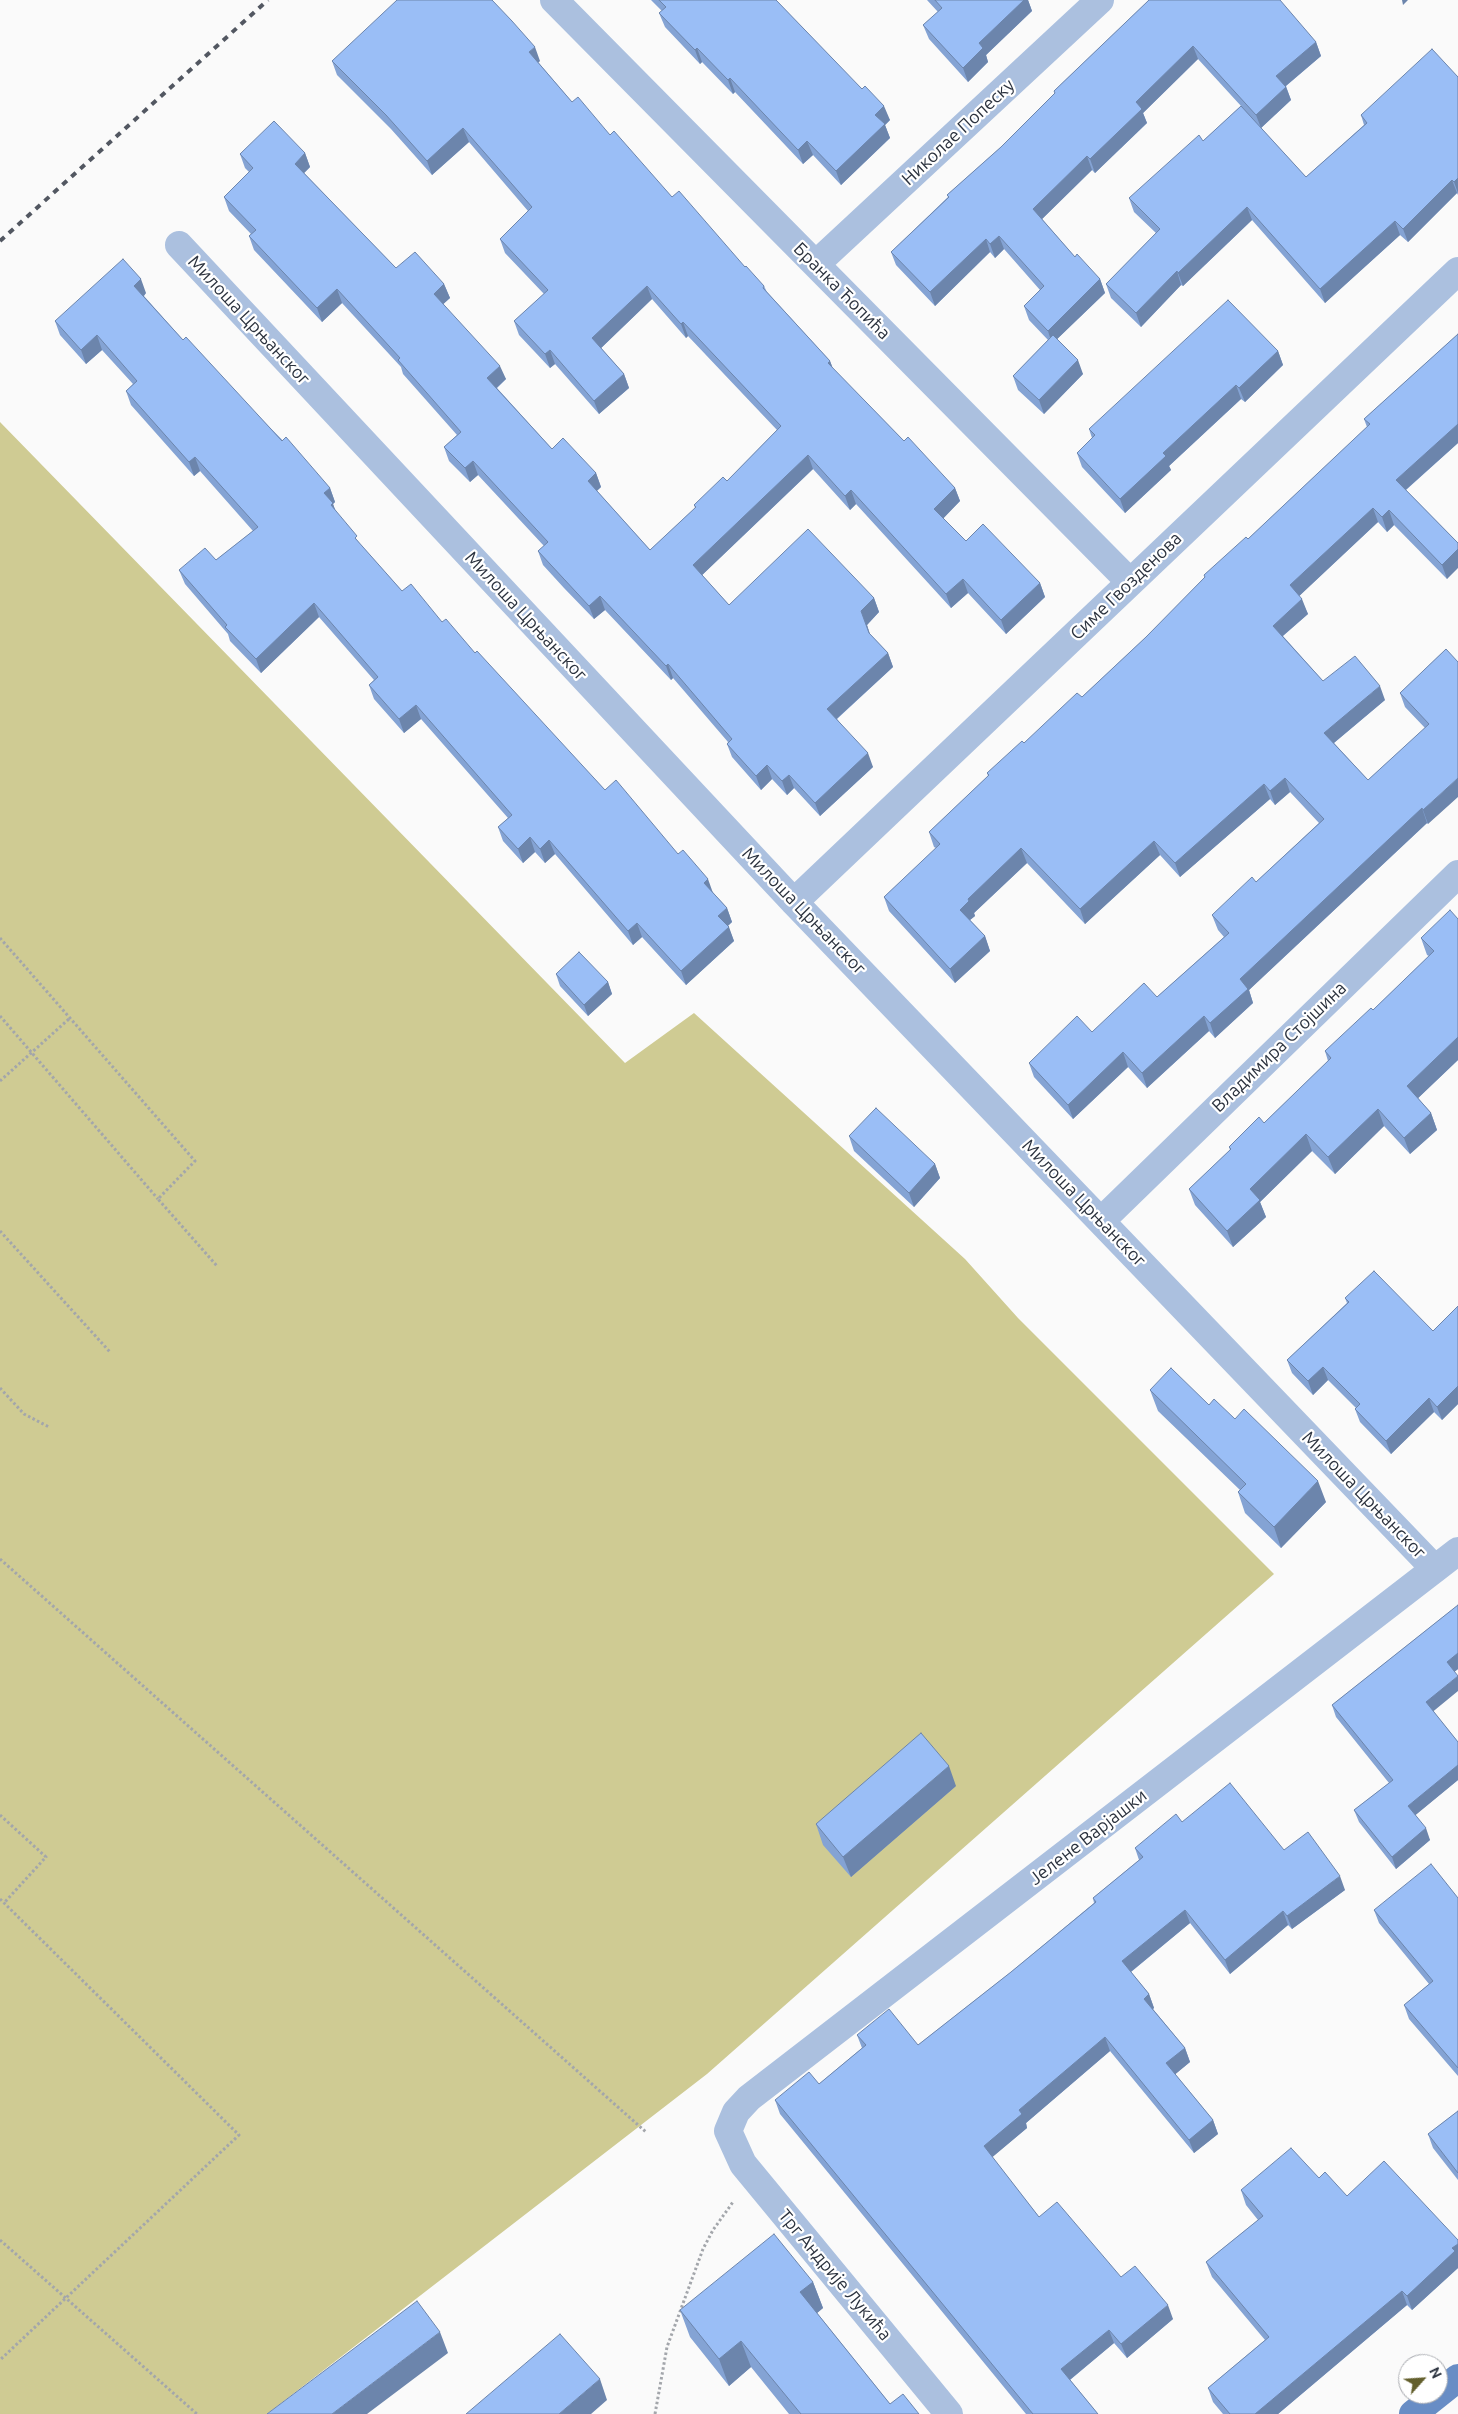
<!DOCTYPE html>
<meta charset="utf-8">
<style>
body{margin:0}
#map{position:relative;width:1458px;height:2414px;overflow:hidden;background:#fafafa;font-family:Ubuntu,sans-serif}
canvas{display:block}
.north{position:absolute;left:1398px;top:2354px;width:50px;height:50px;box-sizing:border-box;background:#fff;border:1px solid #abadb2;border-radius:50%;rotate:64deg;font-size:14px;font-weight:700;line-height:20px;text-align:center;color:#2c333f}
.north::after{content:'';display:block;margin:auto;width:18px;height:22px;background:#635f2c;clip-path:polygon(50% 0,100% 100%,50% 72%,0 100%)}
</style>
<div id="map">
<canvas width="1458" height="2414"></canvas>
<div class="north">N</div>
</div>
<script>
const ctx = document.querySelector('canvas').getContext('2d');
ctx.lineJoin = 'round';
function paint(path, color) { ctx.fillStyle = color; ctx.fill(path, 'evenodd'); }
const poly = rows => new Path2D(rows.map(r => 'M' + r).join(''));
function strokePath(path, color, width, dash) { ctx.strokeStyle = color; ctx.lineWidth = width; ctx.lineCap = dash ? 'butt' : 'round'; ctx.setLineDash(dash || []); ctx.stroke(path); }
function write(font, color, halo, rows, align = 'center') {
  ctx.font = font + ' Ubuntu,sans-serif'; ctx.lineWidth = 4.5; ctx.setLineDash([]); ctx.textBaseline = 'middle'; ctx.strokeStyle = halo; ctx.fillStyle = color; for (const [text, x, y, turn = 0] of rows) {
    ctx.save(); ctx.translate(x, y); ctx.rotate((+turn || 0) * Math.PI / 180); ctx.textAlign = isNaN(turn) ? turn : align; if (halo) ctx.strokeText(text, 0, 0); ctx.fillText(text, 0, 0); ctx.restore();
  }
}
const green = poly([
 [0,422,625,1063,694,1013,965,1259,1018,1318,1274,1574,707,2074,267,2414,0,2414]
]);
const path = poly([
 [0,938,195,1161,158,1199,217,1266],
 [0,1016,158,1199],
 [0,1081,70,1018],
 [0,1231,110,1352],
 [0,1388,24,1414,49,1427],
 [0,1559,646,2132],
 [0,1815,46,1857,4,1903],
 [0,1899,239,2135,0,2360],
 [0,2240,197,2414],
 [655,2414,667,2347,703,2249,713,2230,733,2202]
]);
const minor = poly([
 [554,0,1130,582],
 [179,245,794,902,1435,1569],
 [816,264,1100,0],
 [794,902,1458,271],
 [1101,1221,1458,874],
 [949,2414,743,2164,728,2131,736,2112,749,2098,1458,1551]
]);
const major = poly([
 [1413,2414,1458,2378]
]);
const rail = poly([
 [0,241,268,0]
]);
const wall = poly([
 [651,0,776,0,890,120,885,125,890,138,841,185,813,155,803,164,735,92,733,94,702,62,700,64,665,27,659,13,662,11],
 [927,0,1028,0,1032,11,986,55,988,62,968,82,929,39,923,25,938,12],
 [1149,0,1316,42,1321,56,1286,86,1291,100,1261,128,1306,177,1364,125,1361,115,1458,77,1458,195,1457,193,1408,242,1400,235,1325,303,1252,220,1183,286,1181,285,1141,327,1111,298,1106,284,1156,233,1134,212,1129,198,1203,141,1241,106,1198,59,1143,113,1147,123,1095,173,1092,170,1042,219,1075,257,1100,279,1105,293,1057,339,1083,374,1044,414,1018,390,1013,376,1048,340,1029,320,1024,306,1040,290,1004,249,995,258,990,252,935,306,896,265,891,252,948,197,947,195,1001,147,1055,94,1054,91],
 [332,61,540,61,538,62,572,102,610,135,672,197,764,286,767,292,830,361,833,369,904,441,955,488,960,501,943,518,966,541,1040,583,1045,597,1006,634,968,593,951,608,856,504,850,510,813,469,702,575,729,605,874,598,879,612,867,625,869,633,888,653,893,667,837,719,873,767,820,816,794,788,787,795,772,779,761,790,732,757,727,744,728,742,673,678,671,680,605,610,594,619,564,588,543,565,538,551,544,546,478,475,470,482,449,461,444,447,457,435,403,374,401,367,342,303,322,322,254,250,249,236,251,234,229,211,224,197,249,172,245,168,240,154,305,153,310,167,304,173,396,268,444,284,450,298,443,304,506,379,497,388,552,449,596,473,601,487,597,491,650,550,695,508,694,505,727,481,777,430,688,336,686,338,652,299,601,348,624,374,629,388,599,414,555,364,550,368,519,335,514,321,544,294,505,253,500,239,528,211,469,142,432,175,391,129,337,75],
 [146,293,144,296,183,340,330,488,335,502,333,504,335,510,360,544,402,591,442,622,475,653,605,790,678,854,727,908,732,922,728,926,734,941,686,985,642,937,633,945,555,854,545,863,535,852,523,863,503,841,498,827,508,818,421,719,404,733,374,699,369,685,374,680,319,617,261,673,230,641,228,634,185,584,179,570,216,560,253,531,200,471,194,476,131,405,126,391,133,384,102,350,86,364,60,335,55,321],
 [1458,334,1458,443,1406,490,1458,543,1447,579,1394,525,1387,532,1378,522,1299,596,1308,614,1283,636,1323,681,1385,700,1334,743,1368,780,1425,728,1405,707,1400,693,1446,649,1428,824,1427,823,1249,990,1253,1003,1215,1038,1209,1031,1147,1088,1128,1067,1073,1119,1034,1077,1029,1063,1092,1032,1157,997,1224,937,1218,930,1212,915,1256,882,1319,823,1290,792,1275,805,1270,799,1180,877,1160,855,1085,924,1027,863,974,913,975,916,970,920,985,936,990,951,955,983,889,911,884,897,936,848,934,847,929,832,988,776,987,773,1082,697,1146,637,1205,578,1204,575,1248,539,1367,427,1364,419],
 [1278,351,1283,365,1245,402,1241,399,1169,466,1171,470,1125,513,1082,467,1077,453,1092,438,1089,429],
 [1458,919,1458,1060,1418,1098,1431,1113,1437,1130,1410,1154,1384,1126,1335,1174,1312,1151,1260,1202,1266,1217,1233,1247,1195,1205,1189,1189,1230,1150,1229,1147,1264,1123,1328,1061,1325,1051,1373,1010,1429,956,1427,955,1421,938],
 [556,974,608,982,612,994,588,1016,560,986],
 [849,1136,935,1164,940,1178,914,1207,854,1151],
 [1345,1298,1433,1331,1458,1306,1458,1404,1442,1420,1434,1412,1391,1454,1360,1422,1355,1409,1356,1408,1328,1380,1313,1395,1292,1373,1287,1360,1347,1303],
 [1150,1390,1326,1502,1281,1548,1245,1513,1238,1492,1240,1490,1158,1411],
 [1458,1605,1458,1669,1455,1671,1433,1711,1458,1742,1458,1780,1415,1815,1430,1840,1396,1869,1359,1822,1354,1810,1389,1783,1336,1717,1332,1705],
 [956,1786,851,1877,823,1845,816,1824],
 [1182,1822,1284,1850,1345,1890,1292,1929,1288,1925,1230,1974,1190,1923,1131,1972,1149,1994,1154,2008,1153,2009,1185,2048,1190,2062,1175,2074,1213,2120,1218,2134,1194,2153,1110,2051,1026,2123,1027,2128,992,2157,1039,2217,1121,2277,1173,2319,1127,2358,1114,2343,1070,2380,1098,2414,1026,2414,780,2114,775,2100,819,2084,862,2048,857,2035,918,2045,1011,1972,1094,1903,1093,1898,1139,1860,1135,1848],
 [1458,1898,1458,2076,1409,2019,1404,2005,1429,1984,1379,1923,1374,1910],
 [1458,2111,1458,2180,1433,2148,1428,2134],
 [1319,2178,1347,2196,1458,2240,1458,2268,1412,2310,1407,2305,1278,2414,1223,2414,1213,2402,1208,2388,1265,2340,1212,2277,1206,2262,1258,2220,1246,2205,1241,2190],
 [813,2282,823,2308,817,2313,890,2404,919,2414,789,2414,751,2367,729,2386,690,2337,680,2310]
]);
const shadedWall = poly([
 [1024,0,1028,0,1032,11,986,55,988,62,968,82,963,68,979,43],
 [1402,0,1408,0,1403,5],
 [1316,42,1321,56,1281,90,1276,76],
 [1193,46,1198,59,1143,113,1147,123,1095,173,1090,159,1136,102],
 [535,47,540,61,534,66,529,52],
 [697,48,702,62,700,64,695,50],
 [730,78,735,92,733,94,728,80],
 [1286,87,1291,100,1261,128,1256,115],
 [884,106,890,120,885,125,890,138,841,185,836,171,875,115],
 [463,128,469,142,432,175,427,161],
 [807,141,813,155,803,164,798,150],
 [305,153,310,167,300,177,295,164],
 [1087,156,1092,170,1038,223,1033,209],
 [1458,178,1458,193,1454,182],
 [1452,180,1457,193,1408,242,1403,229],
 [1247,207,1252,220,1183,286,1178,273],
 [1395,221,1400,235,1325,303,1320,289],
 [999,236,1004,249,995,258,990,244],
 [986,239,990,252,935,306,930,292],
 [1177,271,1181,285,1141,327,1136,313],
 [141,279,146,293,140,300,134,286],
 [1100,279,1105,293,1052,344,1048,331],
 [444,284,450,298,439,308,434,294],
 [647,286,652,299,597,352,592,338],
 [337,289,342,303,322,322,317,308],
 [683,322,688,336,686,338,681,324],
 [97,335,102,350,86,364,81,350],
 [550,350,555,364,550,368,545,354],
 [1278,351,1283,365,1245,402,1239,388],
 [1078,360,1083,374,1044,414,1039,400],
 [830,361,835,374,828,363],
 [500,366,506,379,492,392,487,378],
 [624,374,629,388,599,414,594,401],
 [1236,385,1241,399,1169,466,1171,470,1125,513,1120,499,1163,453],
 [1458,424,1458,443,1401,494,1396,480],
 [808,455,813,469,698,579,693,565],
 [195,457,200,471,194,476,189,462],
 [473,461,478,475,470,482,465,468],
 [596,473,601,487,593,494,588,481],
 [330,488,335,502,333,504,338,517,324,493],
 [955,488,960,501,939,523,934,509],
 [851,490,856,504,850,510,845,496],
 [1373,508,1378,522,1295,600,1290,585],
 [1389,510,1394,525,1387,532,1382,517],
 [1458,549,1458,568,1447,579,1442,565],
 [963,579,968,593,951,608,946,594],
 [1040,583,1045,597,1006,634,1001,620],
 [600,596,605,610,594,619,589,606],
 [874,598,879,612,867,625,874,646,861,611],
 [1302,599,1308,614,1278,640,1273,626],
 [314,603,319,617,261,673,256,659],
 [888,653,893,667,832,723,827,709],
 [668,664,673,678,671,680,666,666],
 [1380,686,1385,700,1329,747,1324,733],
 [416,705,421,719,404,733,399,719],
 [868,753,873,767,820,816,815,803],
 [767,765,772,779,761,790,756,776],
 [789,775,794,788,787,795,782,781],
 [1285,778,1290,792,1275,805,1270,791],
 [1458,778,1458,797,1428,824,1423,810],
 [1264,784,1270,799,1180,877,1175,863],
 [1422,808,1427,823,1249,990,1253,1003,1215,1038,1210,1023,1240,979],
 [530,837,535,852,523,863,518,849],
 [549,840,555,854,545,863,540,849],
 [1154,841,1160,855,1085,924,1080,909],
 [1021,848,1027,863,974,913,975,916,965,924,960,910,968,899],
 [708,879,713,893,709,897,704,883],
 [727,908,732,922,723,930,718,916],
 [637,923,642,937,633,945,628,931],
 [729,927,734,941,686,985,681,971],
 [985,936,990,951,955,983,950,969],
 [608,982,612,994,588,1016,584,1005],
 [1204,1016,1209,1031,1147,1088,1142,1073],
 [1458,1037,1458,1060,1413,1103,1407,1086],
 [1123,1052,1128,1067,1073,1119,1068,1105],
 [1378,1109,1384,1126,1335,1174,1328,1157],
 [1431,1113,1437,1130,1410,1154,1404,1138],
 [1306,1134,1312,1151,1260,1202,1266,1217,1233,1247,1227,1231,1250,1189],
 [935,1164,940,1178,914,1207,909,1193],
 [1323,1367,1328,1380,1313,1395,1308,1381],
 [1458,1386,1458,1404,1442,1420,1437,1407],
 [1429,1398,1434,1412,1391,1454,1386,1441],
 [1318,1481,1326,1502,1281,1548,1274,1527],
 [1458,1653,1458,1669,1452,1674,1447,1662],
 [1458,1676,1458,1691,1430,1714,1426,1702],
 [1458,1765,1458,1780,1412,1818,1408,1806],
 [949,1766,956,1786,851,1877,843,1857],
 [1426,1828,1430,1840,1396,1869,1392,1857],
 [1340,1876,1345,1890,1292,1929,1287,1916],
 [1185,1910,1190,1923,1127,1975,1122,1961],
 [1283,1911,1288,1925,1230,1974,1225,1960],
 [1149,1994,1154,2008,1149,2012,1144,1999],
 [1105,2037,1110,2051,1026,2123,1027,2128,989,2160,984,2146,1019,2110],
 [1185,2048,1190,2062,1172,2077,1166,2063],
 [1213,2120,1218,2134,1194,2153,1189,2140],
 [1458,2244,1458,2268,1412,2310,1407,2296,1452,2248],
 [813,2282,823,2308,810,2319,800,2292],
 [1402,2291,1407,2305,1278,2414,1255,2414],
 [1168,2305,1173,2319,1127,2358,1121,2344],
 [1109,2330,1114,2343,1066,2383,1061,2369],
 [440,2332,448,2353,367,2414,332,2414],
 [741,2341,751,2367,729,2386,719,2359],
 [600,2379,607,2400,591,2414,559,2414]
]);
const building = poly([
 [397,0,492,0,512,21,535,47,529,52,572,102,578,97,610,135,614,131,672,197,679,191,745,267,746,266,764,286,763,288,830,361,828,363,904,441,908,437,955,488,934,509,966,541,983,524,1040,583,1001,620,963,579,946,594,851,490,845,496,808,455,693,565,729,605,808,529,874,598,861,611,869,633,888,653,827,709,868,753,815,803,789,775,782,781,767,765,756,776,727,744,732,739,668,664,666,666,600,596,589,606,538,551,548,542,473,461,465,468,444,447,461,432,398,360,400,358,337,289,317,308,249,236,256,230,224,197,253,168,240,154,274,121,305,153,295,164,396,268,415,252,444,284,434,294,500,366,487,378,552,449,563,438,596,473,588,481,650,550,696,507,694,505,723,477,727,481,781,426,683,322,681,324,647,286,592,338,624,374,594,401,550,350,545,354,514,321,548,290,500,239,532,207,463,128,427,161,386,115,332,61,397,0],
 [659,0,776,0,862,89,865,86,884,106,875,115,885,124,836,171,807,141,798,150,730,78,728,80,697,48,695,50,659,13,666,7,659,0],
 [935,0,1024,0,979,43,983,48,963,68,923,25,942,8,935,0],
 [1149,0,1280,0,1316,42,1276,76,1286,87,1256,115,1193,46,1136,102,1142,109,1090,159,1087,156,1033,209,1075,257,1077,254,1100,279,1048,331,1024,306,1044,286,999,236,990,244,986,239,930,292,891,252,949,197,947,195,1001,147,1055,93,1054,91,1149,0],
 [1432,49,1458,77,1458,178,1454,182,1452,180,1403,229,1395,221,1320,289,1247,207,1178,273,1177,271,1136,313,1106,284,1160,229,1129,198,1199,135,1203,141,1241,106,1306,177,1367,123,1361,115,1432,49],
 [123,259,141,279,134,286,183,340,186,337,282,441,286,437,330,488,324,493,333,503,331,505,357,536,355,538,402,591,411,584,442,622,446,619,475,653,477,651,605,790,616,780,678,854,683,850,708,879,704,883,727,908,718,916,729,927,681,971,637,923,628,931,549,840,540,849,530,837,518,849,498,827,512,815,416,705,399,719,369,685,378,677,314,603,256,659,225,627,227,625,179,570,205,548,216,560,258,527,195,457,189,462,126,391,137,381,97,335,81,350,55,321,123,259],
 [1228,300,1278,351,1239,388,1236,385,1163,453,1166,456,1120,499,1077,453,1095,435,1089,429,1228,300],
 [1458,334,1458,424,1396,480,1458,543,1458,549,1442,565,1389,510,1382,517,1373,508,1290,585,1302,599,1273,626,1323,681,1355,656,1380,686,1324,733,1368,780,1429,724,1400,693,1446,649,1458,662,1458,778,1423,810,1422,808,1240,979,1248,989,1210,1023,1204,1016,1142,1073,1123,1052,1068,1105,1029,1063,1077,1016,1092,1032,1144,983,1157,997,1229,933,1212,915,1252,877,1256,882,1324,819,1285,778,1270,791,1264,784,1175,863,1154,841,1080,909,1021,848,968,899,969,901,960,910,985,936,950,969,884,897,940,844,929,832,989,775,987,773,1022,741,1024,743,1077,693,1082,697,1146,637,1205,577,1204,575,1246,537,1248,539,1370,424,1364,419,1458,334],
 [1053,335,1078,360,1039,400,1013,376,1053,335],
 [1450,910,1458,919,1458,1037,1407,1086,1431,1113,1404,1138,1378,1109,1328,1157,1306,1134,1250,1189,1260,1200,1227,1231,1189,1189,1231,1149,1229,1147,1259,1117,1264,1123,1331,1058,1325,1051,1371,1008,1373,1010,1434,951,1421,938,1450,910],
 [579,952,608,982,584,1005,556,974,579,952],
 [876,1108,935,1164,909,1193,849,1136,876,1108],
 [1374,1271,1433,1331,1458,1306,1458,1386,1437,1407,1429,1398,1386,1441,1355,1409,1360,1404,1323,1367,1308,1381,1287,1360,1349,1302,1345,1298,1374,1271],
 [1171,1368,1209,1405,1214,1399,1235,1419,1244,1409,1318,1481,1274,1527,1238,1492,1246,1484,1150,1390,1171,1368],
 [1458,1605,1458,1653,1447,1662,1458,1676,1426,1702,1458,1742,1458,1765,1408,1806,1426,1828,1392,1857,1354,1810,1393,1780,1332,1705,1458,1605],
 [921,1733,949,1766,843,1857,816,1824,921,1733],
 [1230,1783,1284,1850,1308,1832,1340,1876,1287,1916,1283,1911,1225,1960,1185,1910,1122,1961,1149,1994,1144,1999,1185,2048,1166,2063,1213,2120,1189,2140,1105,2037,1019,2110,1022,2114,984,2146,1039,2217,1057,2202,1121,2277,1135,2266,1168,2305,1121,2344,1109,2330,1061,2369,1098,2414,1033,2414,775,2100,809,2072,819,2084,866,2045,857,2035,889,2009,918,2045,1011,1972,1096,1902,1093,1898,1143,1857,1135,1848,1176,1814,1182,1822,1230,1783],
 [1431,1864,1458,1898,1458,2068,1404,2005,1433,1981,1374,1910,1431,1864],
 [1458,2111,1458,2173,1428,2134,1458,2111],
 [1291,2148,1319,2178,1325,2172,1347,2196,1384,2161,1458,2240,1458,2244,1452,2248,1455,2251,1407,2296,1402,2291,1255,2414,1230,2414,1208,2388,1269,2337,1206,2262,1263,2216,1241,2190,1291,2148],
 [774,2234,813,2282,800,2292,890,2404,903,2394,919,2414,801,2414,741,2341,719,2359,680,2310,774,2234],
 [417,2301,440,2332,332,2414,267,2414,417,2301],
 [560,2334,600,2379,559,2414,466,2414,560,2334]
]);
const streetNames = [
 ["Николае Попеску",958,132,-43],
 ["Бранка Ћопића",842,291,45],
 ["Милоша Црњанског",249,320,47],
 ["Симе Гвозденова",1126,586,-44],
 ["Милоша Црњанског",526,616,47],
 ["Милоша Црњанског",804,911,46],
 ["Владимира Стојшина",1279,1047,-44],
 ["Милоша Црњанског",1084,1203,46],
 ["Милоша Црњанског",1364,1495,46],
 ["Јелене Варјашки",1088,1837,-38],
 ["Трг Андрије Лукића",835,2275,50]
];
paint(green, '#cfcb93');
strokePath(path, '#a3a6ab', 3, [2.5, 2.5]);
strokePath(minor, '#abc0df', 28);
strokePath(major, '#688dc5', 28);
strokePath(rail, '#525761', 4, [6, 6]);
paint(wall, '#84a3d4');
paint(shadedWall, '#6c85ac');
paint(building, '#9abef6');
strokePath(building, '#6c85ac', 1);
write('18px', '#2c333f', '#fff', streetNames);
</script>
